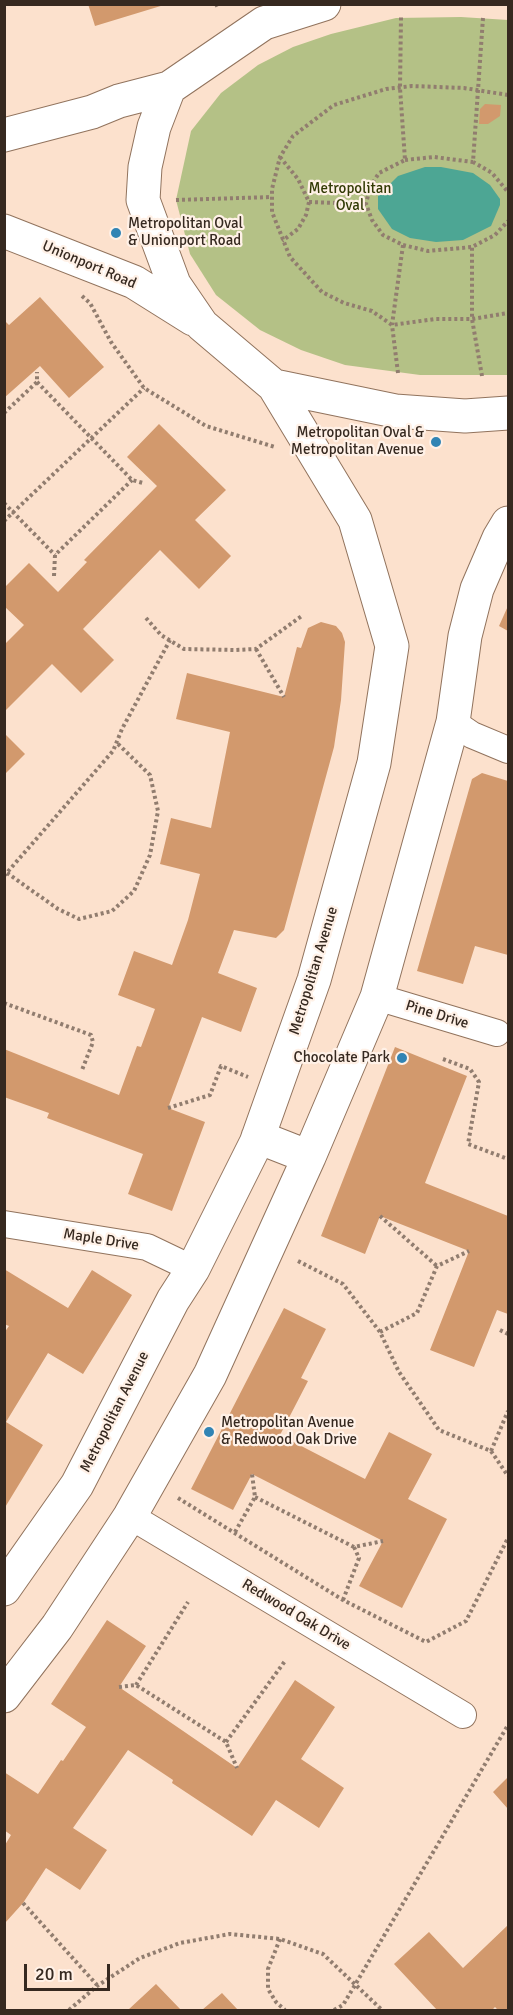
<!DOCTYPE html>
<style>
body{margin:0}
#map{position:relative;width:513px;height:2015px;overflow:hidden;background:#fce1cd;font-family:Signika,sans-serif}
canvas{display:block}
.frame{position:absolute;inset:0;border:6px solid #362920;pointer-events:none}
.scale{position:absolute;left:24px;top:1964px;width:86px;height:27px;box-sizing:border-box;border:3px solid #362920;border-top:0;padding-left:8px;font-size:18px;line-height:21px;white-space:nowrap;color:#362920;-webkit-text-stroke:4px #fff1e7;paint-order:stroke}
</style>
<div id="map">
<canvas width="513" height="2015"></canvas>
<div class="frame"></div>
<div class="scale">20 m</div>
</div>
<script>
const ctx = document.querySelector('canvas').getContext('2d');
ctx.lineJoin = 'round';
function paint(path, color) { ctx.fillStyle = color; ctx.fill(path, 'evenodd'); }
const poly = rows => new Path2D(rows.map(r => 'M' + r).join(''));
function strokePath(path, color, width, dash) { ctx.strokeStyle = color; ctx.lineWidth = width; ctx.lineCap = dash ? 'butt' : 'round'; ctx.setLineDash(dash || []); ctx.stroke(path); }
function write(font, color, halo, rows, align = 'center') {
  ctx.font = font + ' Signika,sans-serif'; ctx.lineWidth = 4.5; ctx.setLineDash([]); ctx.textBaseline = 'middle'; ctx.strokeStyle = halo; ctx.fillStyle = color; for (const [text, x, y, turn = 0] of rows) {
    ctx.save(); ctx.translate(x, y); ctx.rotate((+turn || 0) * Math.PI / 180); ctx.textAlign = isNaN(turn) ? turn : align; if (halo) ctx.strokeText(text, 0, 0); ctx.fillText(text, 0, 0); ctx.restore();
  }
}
const green = poly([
 [461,17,508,20,508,375,420,375,345,365,301,350,260,330,216,295,190,254,176,200,191,131,221,93,258,65,293,47,331,34,396,18]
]);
const water = poly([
 [425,167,441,167,473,173,490,185,500,199,500,205,491,226,463,240,436,242,410,238,392,229,378,209,378,196,398,176]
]);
const building = poly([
 [88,4,164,4,164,5,95,26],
 [485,104,501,105,500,116,488,124,479,124,480,109],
 [40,297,104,367,69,398,40,366,4,398,4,320,9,325],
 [159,424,226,490,195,520,231,556,199,589,160,550,83,629,114,660,81,693,52,664,4,712,4,645,24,625,4,606,4,588,29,563,58,592,87,562,84,560,157,486,127,457],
 [508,606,508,631,499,626],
 [321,622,336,626,342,633,345,642,341,700,334,747,284,930,276,938,234,930,218,973,257,988,241,1032,202,1017,168,1108,205,1122,172,1211,128,1194,143,1154,47,1118,49,1113,4,1097,4,1049,119,1095,137,1046,141,1047,155,1009,118,995,134,951,172,965,188,920,200,874,160,864,171,818,211,828,230,732,176,719,187,673,284,697,297,647,301,648,308,628],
 [4,733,25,754,4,775],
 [482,773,508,781,508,955,475,946,463,984,417,971,472,779],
 [395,1047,467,1076,425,1183,508,1216,508,1314,497,1310,474,1367,430,1350,469,1251,380,1216,365,1254,321,1236],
 [4,1269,68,1308,92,1270,132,1295,83,1374,48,1353,6,1422,43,1445,4,1509,4,1333,9,1326,4,1324],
 [284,1308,326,1329,301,1378,308,1381,280,1435,365,1479,389,1432,432,1454,408,1499,447,1519,402,1608,359,1586,383,1541,252,1474,233,1510,191,1489],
 [107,1620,146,1646,119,1687,237,1768,295,1680,335,1707,301,1759,344,1788,319,1828,276,1800,252,1836,172,1783,173,1780,128,1750,73,1828,107,1850,80,1890,46,1868,23,1903,5,1923,5,1845,11,1835,4,1830,4,1772,38,1794,61,1760,63,1761,86,1727,51,1704],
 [508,1777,508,1809,493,1792],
 [508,1925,508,2010,498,2010,495,2007,492,2010,437,2010,394,1964,429,1932,463,1968],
 [156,1984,181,2010,128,2010],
 [222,1993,238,2010,202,2010]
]);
const path = poly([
 [216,4,218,8],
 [483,18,473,162,492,173,508,192],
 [508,95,464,88,412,86,386,89,334,105,293,136,280,157,272,189,272,212,290,257,322,292,344,303,372,311,392,325,435,319,472,319,508,313],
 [280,157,298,179,309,202,306,215,298,229,282,241],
 [405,160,434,157,473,162],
 [176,200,272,197],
 [309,202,366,204],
 [403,245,428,251,472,247],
 [82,296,90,303,111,342,144,388,206,426,275,447],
 [398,373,392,325,403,245,383,235,372,220,366,204,370,187,379,173,405,160,400,88,401,17],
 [482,376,472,319,472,247,495,235,508,221],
 [37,382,132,480,143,483],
 [4,413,37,382,37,372],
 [4,503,55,555],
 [4,521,144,388],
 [54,576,55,555,132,480],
 [146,618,161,635,184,649,235,650,256,649,303,615],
 [256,649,284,697],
 [7,873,58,909,79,919,112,911,134,891,150,855,158,811,150,775,116,742],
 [4,876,113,751,122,729,170,640],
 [4,1003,91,1035,93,1042,82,1070],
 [443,1059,470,1069,479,1082,468,1144,508,1159],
 [168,1108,210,1095,221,1066,248,1077],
 [380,1216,437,1266],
 [298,1261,343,1284,380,1332,399,1372,439,1430,491,1451,508,1476],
 [500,1330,508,1334],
 [380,1332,417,1313,437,1266,469,1251],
 [491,1451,508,1411],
 [255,1497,354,1547,383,1541],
 [178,1498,343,1600,426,1642,466,1621,508,1538],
 [235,1532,255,1497,252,1474],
 [343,1600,359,1558,354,1547],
 [136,1685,188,1602],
 [119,1687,136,1685,226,1742,237,1768],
 [226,1742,285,1661],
 [23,1903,97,1985],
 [280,1939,268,1969,268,1989,276,2002,285,2010],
 [69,2010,97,1986,140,1958,180,1943,230,1934,280,1939,323,1954,382,2010],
 [334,2010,343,2005,355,1985,508,1725]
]);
const street = poly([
 [453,722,472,735,508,750],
 [377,997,497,1033],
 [4,1224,147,1247,193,1269],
 [130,1516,463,1715]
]);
const secondary = poly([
 [324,4,264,23,169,88,154,127,145,167,143,200,174,284,202,325,274,386,395,411,465,416,508,413],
 [4,135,92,112,119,101,169,88],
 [4,231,134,282,193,319],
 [258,1137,309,1157],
 [4,1589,77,1485,173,1300,193,1269,256,1143,314,980,374,763,392,646,355,520,274,386],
 [4,1696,57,1627,130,1516,210,1375,309,1157,377,997,453,722,465,636,477,589,499,538,508,523]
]);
const markers = [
 [116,233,6,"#3184b4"],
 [436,442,6,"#3184b4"],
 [402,1058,6,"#3184b4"],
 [209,1432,6,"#3184b4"]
];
const parkNames = [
 ["Metropolitan",350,189],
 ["Oval",350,206]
];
const poiNames = [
 ["Metropolitan Oval",128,224],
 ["& Unionport Road",128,241],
 ["Metropolitan Oval &",424,433,"right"],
 ["Metropolitan Avenue",424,450,"right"],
 ["Chocolate Park",390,1058,"right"],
 ["Metropolitan Avenue",221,1423],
 ["& Redwood Oak Drive",221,1440]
];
const streetNames = [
 ["Unionport Road",89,265,23],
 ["Metropolitan Avenue",314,971,-73],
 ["Pine Drive",437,1015,17],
 ["Maple Drive",101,1240,9],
 ["Metropolitan Avenue",115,1412,-63],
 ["Redwood Oak Drive",296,1615,31]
];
paint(green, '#b4c186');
paint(water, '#4da694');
paint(building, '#d2996d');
strokePath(street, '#91735d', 28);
strokePath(secondary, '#91735d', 35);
strokePath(path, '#917d6f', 4, [3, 3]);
strokePath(street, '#fff', 26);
strokePath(secondary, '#fff', 33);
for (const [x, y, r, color] of markers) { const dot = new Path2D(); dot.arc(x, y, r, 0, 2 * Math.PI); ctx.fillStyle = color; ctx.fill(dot); strokePath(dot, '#fff1e7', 2); }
write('15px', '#323a05', '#fff1e7', parkNames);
write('15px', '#362920', '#fff1e7', poiNames, 'left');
write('15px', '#362920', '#fff1e7', streetNames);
</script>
